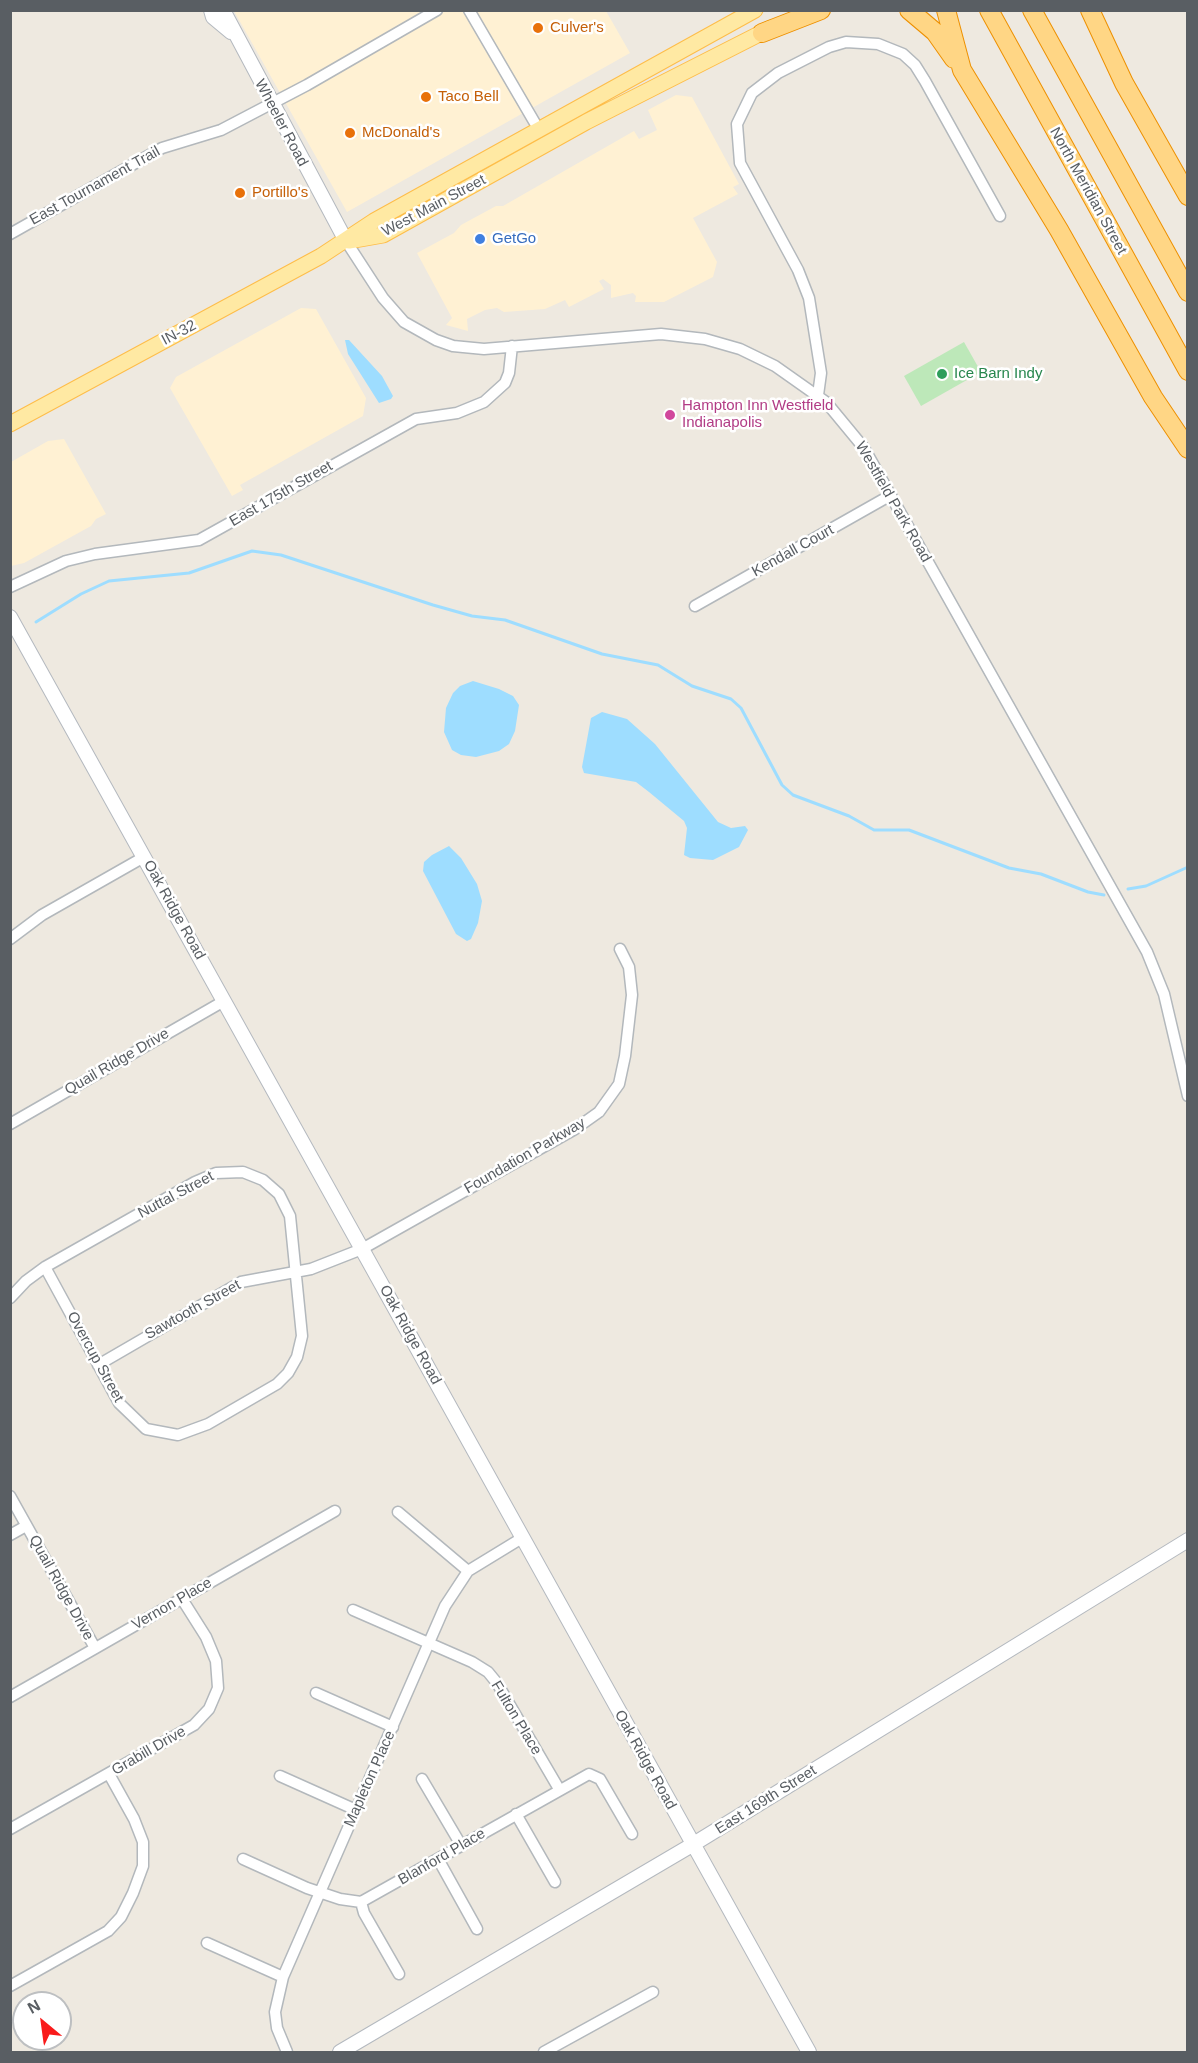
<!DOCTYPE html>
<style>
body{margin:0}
#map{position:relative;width:1198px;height:2063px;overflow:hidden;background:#eee9e0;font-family:Arial,sans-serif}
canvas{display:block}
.frame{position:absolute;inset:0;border:12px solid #595e63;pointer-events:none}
.north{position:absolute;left:12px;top:1991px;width:60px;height:60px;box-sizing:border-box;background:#fff;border:2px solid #bdbfc1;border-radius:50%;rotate:331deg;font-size:16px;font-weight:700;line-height:24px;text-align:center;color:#595e63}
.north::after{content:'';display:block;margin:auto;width:21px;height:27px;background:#f91b1b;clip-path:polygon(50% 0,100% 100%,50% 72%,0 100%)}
</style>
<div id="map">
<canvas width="1198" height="2063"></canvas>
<div class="frame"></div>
<div class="north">N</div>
</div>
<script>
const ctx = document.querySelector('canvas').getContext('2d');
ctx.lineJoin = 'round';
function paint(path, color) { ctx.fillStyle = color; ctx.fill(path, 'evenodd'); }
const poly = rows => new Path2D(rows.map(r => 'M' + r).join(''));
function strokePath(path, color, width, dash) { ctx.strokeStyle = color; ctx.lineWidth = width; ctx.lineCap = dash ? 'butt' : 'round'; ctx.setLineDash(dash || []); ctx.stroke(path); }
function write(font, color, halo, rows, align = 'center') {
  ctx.font = font + ' Arial,sans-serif'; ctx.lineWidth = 5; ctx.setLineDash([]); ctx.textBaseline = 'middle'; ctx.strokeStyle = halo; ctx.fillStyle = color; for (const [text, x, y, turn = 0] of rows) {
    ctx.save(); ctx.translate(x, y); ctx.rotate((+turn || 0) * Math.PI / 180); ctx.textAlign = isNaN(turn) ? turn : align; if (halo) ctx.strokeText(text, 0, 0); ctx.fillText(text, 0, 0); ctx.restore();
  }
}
const commercial = poly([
 [234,11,606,11,630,53,347,212],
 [676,95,692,97,739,184,733,187,738,194,693,218,717,262,713,277,664,302,635,302,636,296,633,293,611,298,611,285,603,279,599,281,604,289,569,307,565,300,545,309,504,312,497,308,485,310,467,319,468,331,446,325,452,318,417,253,454,233,461,225,496,206,503,206,634,131,639,139,657,130,648,110],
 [301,308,316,309,366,398,363,416,240,485,243,490,232,496,170,388,176,377],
 [64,439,106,514,96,519,91,526,24,563,11,566,11,462,48,441]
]);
const green = poly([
 [964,342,981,372,921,406,904,376]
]);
const water = poly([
 [345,340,349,340,382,376,393,396,391,399,379,403,348,354],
 [473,681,499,689,513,696,519,705,515,731,509,744,499,751,476,757,461,755,452,750,444,732,446,708,453,693,460,686],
 [602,712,627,719,655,744,718,822,731,828,745,826,748,830,739,847,713,860,690,858,684,855,687,828,684,821,649,792,636,782,584,773,582,767,591,718],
 [449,846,461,858,477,884,482,901,478,923,471,939,467,941,456,934,423,871,424,862,432,855]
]);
const stream = poly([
 [36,622,81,594,109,581,189,573,252,551,281,555,433,605,472,616,505,620,602,654,658,665,692,686,731,699,741,708,782,785,793,795,849,816,874,830,909,830,1009,868,1041,874,1088,892,1104,895],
 [1128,889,1146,886,1188,867]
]);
const street = poly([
 [469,10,539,130],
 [10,234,162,148,221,130,307,85,437,10],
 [346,241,383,298,404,322,436,340,453,346,484,349,661,334,705,339,740,349,775,366,826,402,864,448,1147,952,1164,994,1188,1096],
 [818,395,821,373,809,298,798,270,740,163,737,124,752,93,778,73,829,47,846,42,878,44,903,54,915,65,925,81,1000,216],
 [10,587,66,561,95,554,199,540,416,419,457,413,484,402,505,383,509,373,512,346],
 [695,606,891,495],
 [10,939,42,915,144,857],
 [10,1124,224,1001],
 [10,1298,26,1281,45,1267,195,1182,216,1173,243,1172,263,1180,279,1194,290,1216,302,1336,297,1357,288,1373,277,1384,208,1424,178,1435,146,1429,119,1403,45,1267],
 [98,1365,241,1282,311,1269,362,1249,575,1129,599,1112,619,1084,625,1056,632,995,629,967,620,949],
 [10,1496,95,1648],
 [398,1512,468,1571],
 [10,1535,26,1526],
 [353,1610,472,1662,488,1672,497,1683,559,1789],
 [316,1693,393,1727],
 [10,1697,335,1511],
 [280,1776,356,1810],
 [422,1779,461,1845],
 [516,1814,555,1882],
 [10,1829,194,1725,209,1709,218,1688,216,1661,206,1637,182,1599],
 [243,1859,307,1888,340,1899,361,1902,589,1774,600,1779,632,1834],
 [438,1859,477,1929],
 [361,1902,364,1913,399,1974],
 [207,1943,283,1977],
 [10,1986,108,1931,121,1917,133,1893,143,1866,143,1842,134,1819,109,1774],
 [287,2052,277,2028,275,2012,283,1977,445,1606,468,1571,522,1538],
 [544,2052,653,1992]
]);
const secondary = poly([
 [211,10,213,17,231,32],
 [223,10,346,241],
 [10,617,809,2052],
 [340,2052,692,1845,1188,1540]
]);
const primary = poly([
 [349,241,383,235,586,122,771,28],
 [10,424,321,256,374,221,755,10]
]);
const highway = poly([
 [909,10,935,32,954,59],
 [946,10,962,70,1059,230,1153,397,1188,449],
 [989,10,1188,371],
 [1032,10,1188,292],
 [1090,10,1124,83,1188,196],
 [762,33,821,10]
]);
const markers = [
 [538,28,6,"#e8710a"],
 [426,97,6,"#e8710a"],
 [350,133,6,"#e8710a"],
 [240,193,6,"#e8710a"],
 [480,239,6,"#3f7fe0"],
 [942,374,6,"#2e9e5b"],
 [670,415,6,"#d1479c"]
];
const foodNames = [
 ["Culver's",550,28],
 ["Taco Bell",438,97],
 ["McDonald's",362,133],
 ["Portillo's",252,193]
];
const streetNames = [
 ["Wheeler Road",281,123,62],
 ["East Tournament Trail",95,186,-29],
 ["North Meridian Street",1088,191,61],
 ["West Main Street",434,206,-28],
 ["IN-32",179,333,-28],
 ["East 175th Street",281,494,-30],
 ["Westfield Park Road",893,502,60],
 ["Kendall Court",793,551,-29],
 ["Oak Ridge Road",174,910,61],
 ["Quail Ridge Drive",117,1062,-30],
 ["Foundation Parkway",525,1156,-30],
 ["Nuttal Street",176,1195,-28],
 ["Sawtooth Street",193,1310,-29],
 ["Oak Ridge Road",410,1335,61],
 ["Overcup Street",95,1357,61],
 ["Quail Ridge Drive",61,1588,61],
 ["Vernon Place",172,1604,-30],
 ["Fulton Place",516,1718,59],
 ["Grabill Drive",149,1751,-30],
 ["Oak Ridge Road",645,1760,61],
 ["Mapleton Place",370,1779,-66],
 ["East 169th Street",766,1800,-32],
 ["Blanford Place",442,1857,-30]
];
const shopNames = [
 ["GetGo",492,239]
];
const leisureNames = [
 ["Ice Barn Indy",954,374]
];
const hotelNames = [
 ["Hampton Inn Westfield",682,406],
 ["Indianapolis",682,423]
];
paint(commercial, '#fff1d3');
paint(green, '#bde8b9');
paint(water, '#9eddff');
strokePath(stream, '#9eddff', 3);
strokePath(street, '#b3b8bc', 13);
strokePath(secondary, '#b4b9bf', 16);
strokePath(primary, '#febd49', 17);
strokePath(highway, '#ed9000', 20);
strokePath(street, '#fff', 10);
strokePath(secondary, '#fff', 14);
strokePath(primary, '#ffe9a3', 15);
strokePath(highway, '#ffd685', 18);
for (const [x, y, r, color] of markers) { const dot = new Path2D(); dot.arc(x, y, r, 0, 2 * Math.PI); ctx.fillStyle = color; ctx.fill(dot); strokePath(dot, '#fff', 2); }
write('15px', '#c56008', '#fff', foodNames, 'left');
write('15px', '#595e63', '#fff', streetNames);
write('15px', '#366cbe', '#fff', shopNames, 'left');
write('15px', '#27864d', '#fff', leisureNames, 'left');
write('15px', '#b23c85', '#fff', hotelNames, 'left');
</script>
